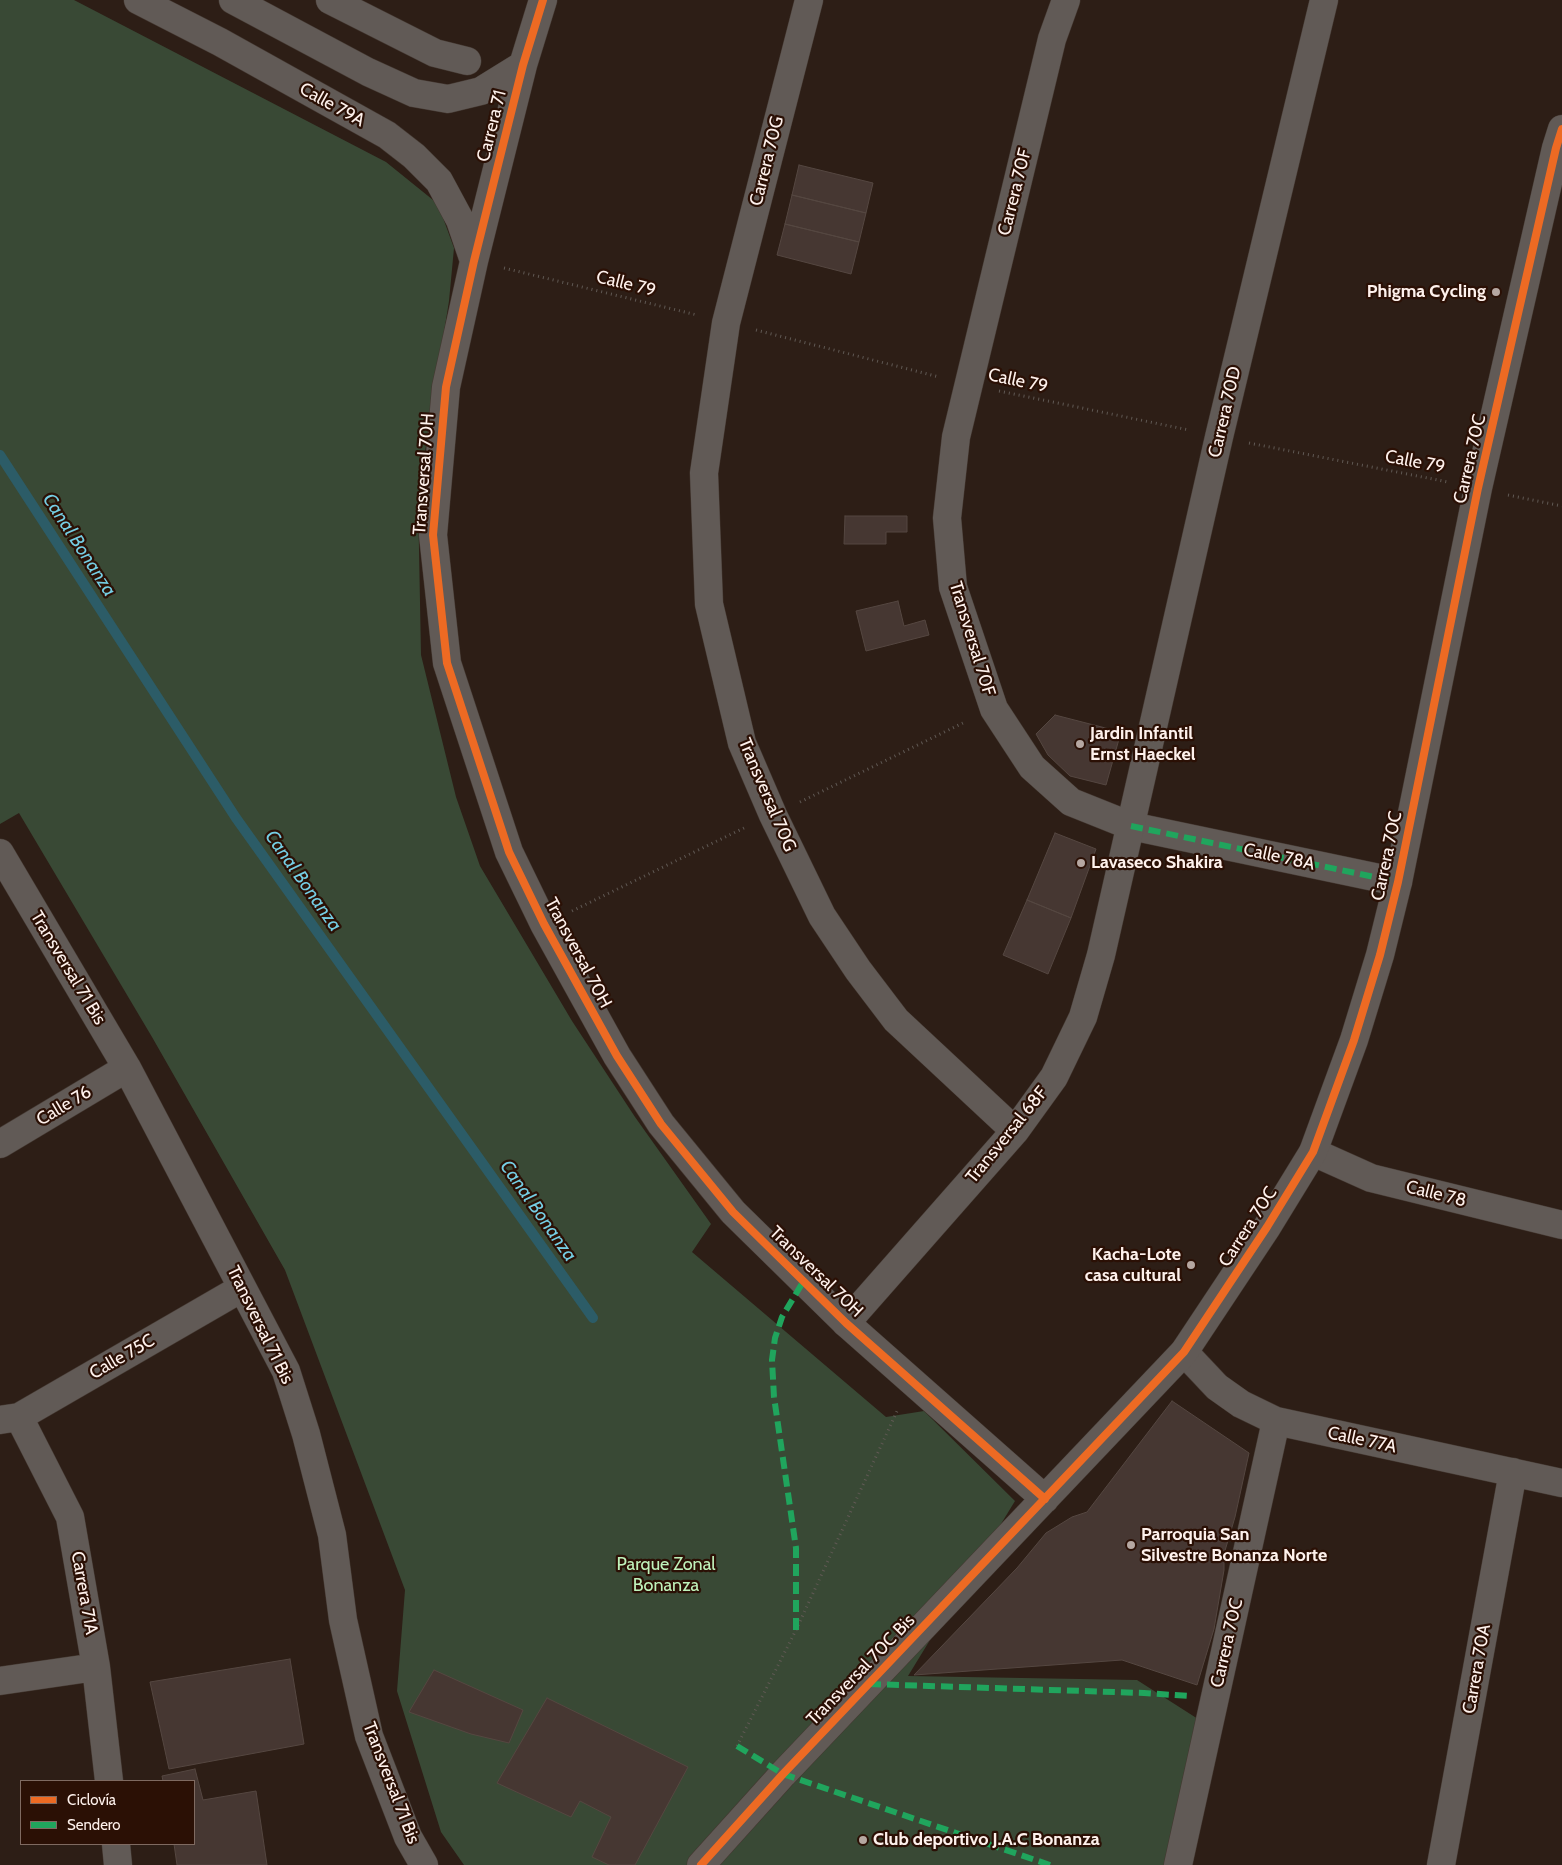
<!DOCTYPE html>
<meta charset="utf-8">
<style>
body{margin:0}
#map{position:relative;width:1562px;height:1865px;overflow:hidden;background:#2d1e16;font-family:Cabin,sans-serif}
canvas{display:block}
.legend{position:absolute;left:20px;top:1780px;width:175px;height:65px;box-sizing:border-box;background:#2b1005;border:1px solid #7f6a61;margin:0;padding:6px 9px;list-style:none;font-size:15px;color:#fef1ec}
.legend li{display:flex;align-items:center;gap:10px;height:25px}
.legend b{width:25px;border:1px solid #7f6a61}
</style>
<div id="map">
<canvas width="1562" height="1865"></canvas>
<ul class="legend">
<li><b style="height:6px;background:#ed6a23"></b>Ciclovía</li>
<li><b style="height:6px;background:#20a55d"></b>Sendero</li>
</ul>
</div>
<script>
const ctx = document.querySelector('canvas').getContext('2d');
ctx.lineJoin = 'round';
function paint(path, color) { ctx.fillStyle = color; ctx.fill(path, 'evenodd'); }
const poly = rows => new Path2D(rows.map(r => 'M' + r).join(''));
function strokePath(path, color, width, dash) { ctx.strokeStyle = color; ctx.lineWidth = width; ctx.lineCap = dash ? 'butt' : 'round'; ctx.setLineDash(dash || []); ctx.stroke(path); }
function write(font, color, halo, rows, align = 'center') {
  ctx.font = font + ' Cabin,sans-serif'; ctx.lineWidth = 4.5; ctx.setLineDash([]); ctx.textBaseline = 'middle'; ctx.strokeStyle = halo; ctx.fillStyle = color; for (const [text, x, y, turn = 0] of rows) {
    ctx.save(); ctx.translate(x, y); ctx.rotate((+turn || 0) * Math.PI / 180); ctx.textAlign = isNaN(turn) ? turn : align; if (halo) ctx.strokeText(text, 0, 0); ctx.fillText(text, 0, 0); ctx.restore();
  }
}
const green = poly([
 [0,0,74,0,386,162,438,204,454,248,449,301,418,496,421,655,456,797,480,866,572,1021,635,1117,711,1224,692,1252,886,1417,924,1411,1015,1501,908,1676,1137,1680,1198,1719,1169,1865,464,1865,441,1832,397,1691,405,1590,285,1270,152,1037,19,813,0,824]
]);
const stream = poly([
 [0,455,236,818,593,1318]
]);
const building = poly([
 [799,165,873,183,866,213,792,195,799,165],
 [792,195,866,213,859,242,785,224,792,195],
 [785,224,859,242,851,274,777,255,785,224],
 [845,516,907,516,907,532,886,532,886,544,844,544,845,516],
 [898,601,904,626,925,620,929,635,866,651,856,611,898,601],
 [1055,715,1121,732,1106,785,1070,776,1048,755,1036,734,1055,715],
 [1055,833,1096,849,1071,918,1027,900,1055,833],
 [1027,900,1071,918,1048,974,1003,955,1027,900],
 [1172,1401,1249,1453,1235,1517,1224,1554,1224,1570,1214,1629,1197,1685,1122,1660,914,1675,1017,1568,1046,1533,1072,1517,1087,1512,1172,1401],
 [290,1659,304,1744,169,1769,150,1682,290,1659],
 [434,1670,523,1710,509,1743,471,1734,409,1712,434,1670],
 [547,1698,688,1767,635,1865,609,1865,592,1857,611,1817,580,1801,571,1817,497,1783,547,1698],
 [195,1769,203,1800,256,1791,267,1865,177,1865,174,1844,194,1844,194,1781,163,1781,162,1776,195,1769]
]);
const path = poly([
 [504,268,697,315],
 [756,330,939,377],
 [999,391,1189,430],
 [1249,443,1448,482],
 [1508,495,1562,506],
 [800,802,965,722],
 [572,911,744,828],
 [737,1746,796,1630,898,1409]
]);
const pedestrian = poly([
 [1131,826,1398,882]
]);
const minor = poly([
 [330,0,435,53,467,61],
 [809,0,726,323,704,473,709,604,742,743,773,815,822,916,858,970,896,1020,1015,1131],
 [1066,0,1052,39,956,437,947,518,953,587,994,709,1032,767,1071,802,1131,826],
 [0,853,127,1068,286,1371,306,1434,332,1535,343,1620,369,1736,408,1837,424,1865],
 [0,1144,127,1068],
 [1313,1152,1371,1178,1562,1225],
 [846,1323,1015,1131,1054,1077,1083,1017,1101,955,1219,437,1324,0],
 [1184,1352,1217,1387,1241,1404,1276,1421,1562,1483],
 [19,1417,70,1517,96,1667,109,1781],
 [0,1420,19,1417,242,1288],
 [0,1681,96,1667],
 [116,1844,118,1865],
 [1178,1865,1276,1421],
 [1441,1865,1513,1472]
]);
const tertiary = poly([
 [138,0,220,42,387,135,414,156,439,181,460,220,474,261],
 [233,0,368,72,414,93,448,99,481,91,523,65],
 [543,0,523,65,474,261,446,387,433,535,447,663,509,852,544,924,617,1056,661,1124,733,1212,846,1323,1045,1499],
 [701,1865,783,1774,1184,1352,1267,1227,1313,1152,1354,1040,1380,955,1398,882,1478,488,1556,148,1562,129]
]);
const quiet = poly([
 [1131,826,1398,882],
 [796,1630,796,1548,774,1397,772,1360,775,1338,782,1317,803,1282],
 [869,1684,1144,1693,1189,1696],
 [737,1746,783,1774,1050,1865]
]);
const cycleway = poly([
 [543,0,523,65,474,261,446,387,433,535,447,663,509,852,544,924,617,1056,661,1124,733,1212,846,1323,1045,1499],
 [701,1865,783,1774,1184,1352,1267,1227,1313,1152,1354,1040,1380,955,1398,882,1478,488,1556,148,1562,129]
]);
const markers = [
 [1496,292,5,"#b5a7a1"],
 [1080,744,5,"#b5a7a1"],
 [1081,863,5,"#b5a7a1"],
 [1191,1265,5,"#b5a7a1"],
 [1131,1545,5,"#b5a7a1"],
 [863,1840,5,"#b5a7a1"]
];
const streetNames = [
 ["Calle 79A",332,105,29],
 ["Carrera 71",492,126,-76],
 ["Carrera 70G",767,161,-76],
 ["Carrera 70F",1015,192,-76],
 ["Calle 79",626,284,14],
 ["Calle 79",1018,381,12],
 ["Carrera 70D",1225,412,-77],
 ["Carrera 70C",1470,459,-77],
 ["Calle 79",1415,462,11],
 ["Transversal 70H",424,474,-86],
 ["Transversal 70F",972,639,73],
 ["Transversal 70G",767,795,67],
 ["Carrera 70C",1387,856,-78],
 ["Calle 78A",1279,857,12],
 ["Transversal 70H",578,953,62],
 ["Transversal 71 Bis",68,968,59],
 ["Calle 76",64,1106,-31],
 ["Transversal 68F",1007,1135,-51],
 ["Calle 78",1436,1194,14],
 ["Carrera 70C",1248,1227,-57],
 ["Transversal 70H",816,1272,44],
 ["Transversal 71 Bis",260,1325,64],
 ["Calle 75C",122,1357,-30],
 ["Calle 77A",1362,1440,12],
 ["Carrera 71A",84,1593,80],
 ["Carrera 70C",1227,1643,-77],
 ["Carrera 70A",1477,1669,-80],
 ["Transversal 70C Bis",861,1670,-46],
 ["Transversal 71 Bis",391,1783,69]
];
const poiNames = [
 ["Phigma Cycling",1486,292,"right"],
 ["Jardin Infantil",1090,734],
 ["Ernst Haeckel",1090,755],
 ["Lavaseco Shakira",1091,863],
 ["Kacha-Lote",1181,1255,"right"],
 ["casa cultural",1181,1276,"right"],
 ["Parroquia San",1141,1535],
 ["Silvestre Bonanza Norte",1141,1556],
 ["Club deportivo J.A.C Bonanza",873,1840]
];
const parkNames = [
 ["Parque Zonal",666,1565],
 ["Bonanza",666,1586]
];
const waterNames = [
 ["Canal Bonanza",79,545,57],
 ["Canal Bonanza",303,881,55],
 ["Canal Bonanza",538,1211,55]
];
paint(green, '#394935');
strokePath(stream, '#2c5c67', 10);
paint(building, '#463732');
strokePath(building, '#554741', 1);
strokePath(pedestrian, '#443831', 29);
strokePath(minor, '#443831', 29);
strokePath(tertiary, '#443831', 29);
strokePath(path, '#605954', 3, [1, 4]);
strokePath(pedestrian, '#615a56', 28);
strokePath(minor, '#615a56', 28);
strokePath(tertiary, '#615a56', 28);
strokePath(quiet, '#20a55d', 6, [12, 6]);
strokePath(cycleway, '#ed6a23', 8);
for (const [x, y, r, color] of markers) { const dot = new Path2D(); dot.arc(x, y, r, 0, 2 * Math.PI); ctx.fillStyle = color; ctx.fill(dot); strokePath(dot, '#2b1005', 2); }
write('18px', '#fef1ec', '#2b1005', streetNames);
write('bold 18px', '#fef1ec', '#2b1005', poiNames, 'left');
write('18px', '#bff2bb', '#2b1005', parkNames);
write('italic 19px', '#75cee4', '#2b1005', waterNames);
</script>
